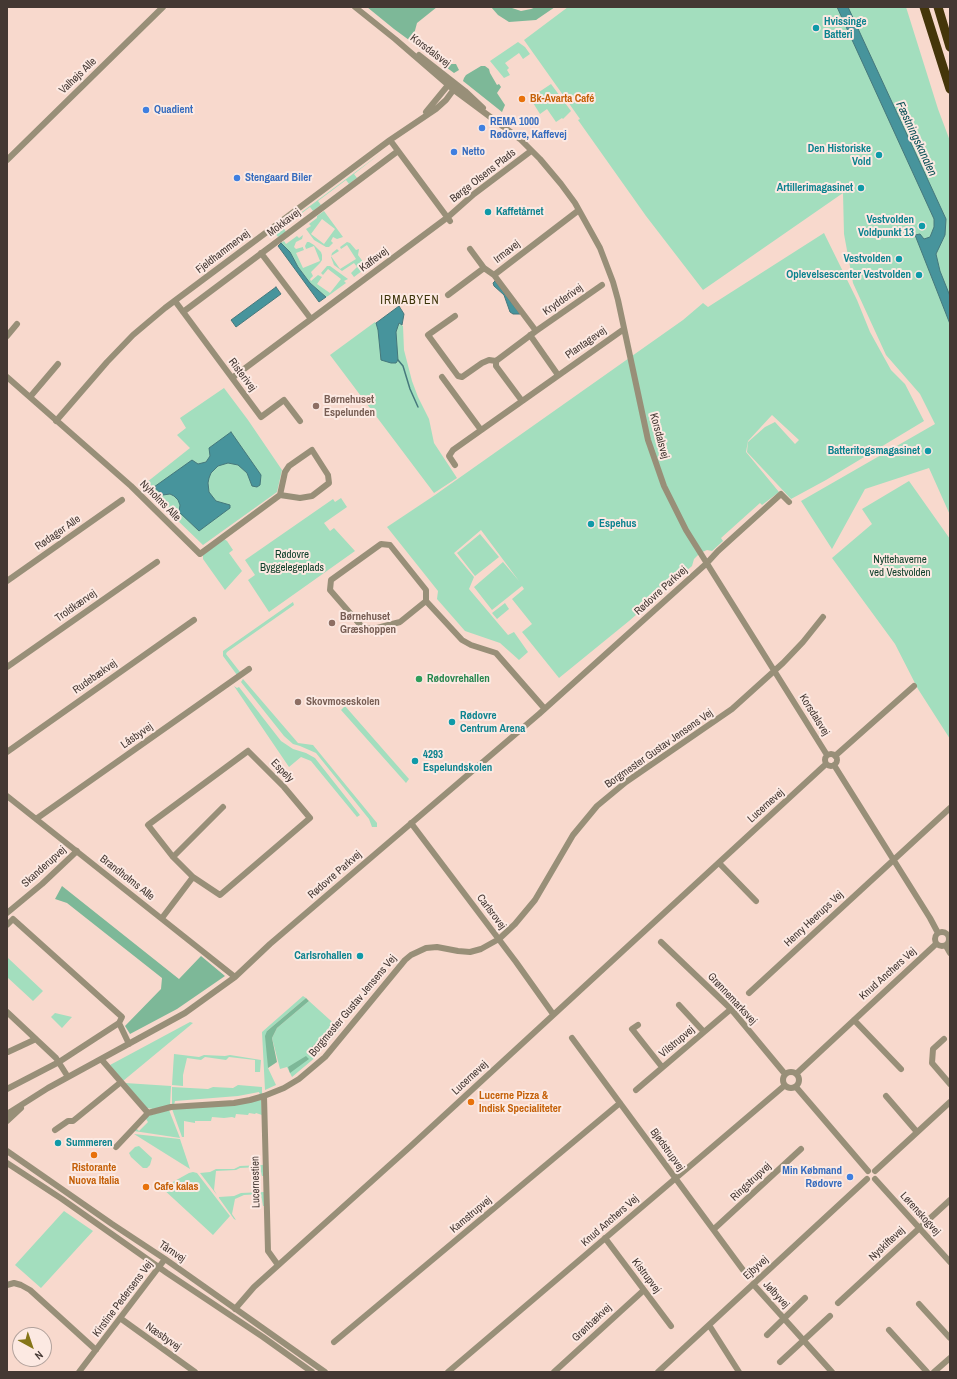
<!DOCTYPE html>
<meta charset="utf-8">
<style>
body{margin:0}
#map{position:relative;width:957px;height:1379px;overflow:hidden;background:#f8d9cd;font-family:"Archivo Narrow",sans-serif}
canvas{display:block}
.frame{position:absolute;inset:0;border:8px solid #443833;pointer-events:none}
.north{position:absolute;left:12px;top:1327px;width:40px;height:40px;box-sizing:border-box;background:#fce9e2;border:1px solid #b2a29c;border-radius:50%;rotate:140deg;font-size:11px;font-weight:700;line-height:16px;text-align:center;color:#443833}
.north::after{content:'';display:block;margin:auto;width:14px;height:18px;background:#857518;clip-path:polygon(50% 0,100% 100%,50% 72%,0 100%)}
</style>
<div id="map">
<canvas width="957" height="1379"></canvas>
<div class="frame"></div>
<div class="north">N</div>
</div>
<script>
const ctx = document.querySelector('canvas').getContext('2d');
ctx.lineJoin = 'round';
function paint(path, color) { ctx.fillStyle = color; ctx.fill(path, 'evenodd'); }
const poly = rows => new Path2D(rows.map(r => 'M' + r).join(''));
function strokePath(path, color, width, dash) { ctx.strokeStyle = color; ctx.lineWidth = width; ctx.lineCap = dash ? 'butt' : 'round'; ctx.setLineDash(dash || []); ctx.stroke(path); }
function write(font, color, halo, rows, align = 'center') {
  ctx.font = font + ' "Archivo Narrow",sans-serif'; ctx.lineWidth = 4; ctx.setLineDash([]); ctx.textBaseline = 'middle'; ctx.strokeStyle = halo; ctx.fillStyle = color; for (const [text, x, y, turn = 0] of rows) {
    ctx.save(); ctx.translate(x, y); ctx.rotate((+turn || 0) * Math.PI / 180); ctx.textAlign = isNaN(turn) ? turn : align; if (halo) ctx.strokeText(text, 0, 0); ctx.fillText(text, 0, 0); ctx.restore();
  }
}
const green = poly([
 [568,7,906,7,938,109,950,141,950,515,929,468,865,489,832,549,801,501,935,424,920,394,886,355,853,283,844,234,843,193,703,290,646,216,578,120,580,119,524,40],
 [518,42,525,47,530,54,523,59,519,53,505,63,509,68,507,70,510,75,504,78,490,61],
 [551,84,571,111,563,119,562,118,556,122,547,109,540,114,530,98],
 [381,153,354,174,357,178,349,184,346,180,318,201,321,205,313,211,310,207,283,227,286,232,278,237,275,233,271,236,271,235],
 [324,211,343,237,337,239,333,237,331,241,333,243,329,247,326,247,314,240,306,229,311,226,309,224,317,218,317,216],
 [322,219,335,229,324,244,311,234],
 [824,233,857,300,870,332,891,370,905,384,924,421,826,480,791,499,747,452,748,442,765,427,775,422,795,444,799,440,772,415,748,441,746,452,779,492,762,505,760,503,721,538,723,541,712,551,707,550,700,553,694,559,692,566,629,621,559,678,522,632,532,624,512,599,524,589,522,586,492,610,474,587,503,562,519,581,481,530,454,553,474,577,469,589,508,635,514,632,528,652,519,660,500,643,465,631,437,599,438,591,387,527,435,495,683,320,703,303,708,307],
 [303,235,302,239,296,242,294,247,296,249,303,247,303,248,304,250,296,253,303,268,320,261,314,246,306,249,305,246,307,242,309,242,314,245,321,252,322,255,322,260,320,263,311,272,313,276,310,279,311,281,318,275,322,277,317,284,330,293,341,279,328,269,323,275,321,273,327,266,330,266,348,279,344,281,346,283,328,296,326,297,310,283,298,267,290,252,281,243,284,241,286,244,297,236,299,238],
 [347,242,350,243,356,250,359,249,358,255,367,267,354,277,351,273,357,267,354,263,342,271,334,265,331,257,332,253,337,249,339,251,331,256,340,269,356,259,347,245,341,249,340,247],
 [375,322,376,323,399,323,403,326,404,350,412,381,418,397,429,419,434,443,457,478,434,493,330,355],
 [224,388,248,420,282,470,277,492,203,545,142,486,190,448,177,435,186,428,180,418],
 [909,481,950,539,950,739,918,689,895,644,832,558,872,524,862,509],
 [341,498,347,507,324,523,330,531,334,528,355,551,269,612,248,580,255,575,245,560,333,499,335,502],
 [480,534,499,557,475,576,457,553],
 [224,539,227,541,233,550,229,553,242,571,225,590,203,559,203,555],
 [293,602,294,605,227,652,226,654,240,672,237,675,223,656,223,651],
 [505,603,509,609,497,619,492,613],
 [243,679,298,743,313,745,377,823,377,827,372,827,369,819,316,753,300,746,293,744,284,736,241,682],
 [234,686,237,688,239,687,281,741,293,749,306,753,315,758,360,815,357,817,311,761,301,757,289,767],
 [345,706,409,779,406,783,341,710],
 [8,958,43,991,33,1001,7,977],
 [303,996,306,998,267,1031,268,1068,276,1085,265,1090,262,1032],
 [309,1001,340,1029,317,1056,292,1077,287,1067,280,1069,272,1038,277,1028],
 [55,1013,72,1017,62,1028,51,1017],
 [190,1022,193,1023,123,1081,110,1065],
 [174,1054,199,1057,204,1055,225,1056,230,1055,261,1060,260,1072,255,1072,255,1060,229,1057,226,1060,205,1057,201,1060,187,1058,183,1075,183,1086,172,1085],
 [125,1083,171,1086,170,1105,153,1109,147,1108],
 [238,1085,262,1087,262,1094,260,1095,259,1092,238,1096,175,1101,174,1105,172,1105,172,1087,208,1089,213,1087,233,1088],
 [261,1100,262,1115,256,1113,255,1114,249,1113,248,1115,236,1114,235,1118,232,1117,224,1118,212,1117,211,1121,195,1121,195,1123,184,1121,184,1137,182,1137,172,1109],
 [169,1110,180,1138,134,1131,136,1128,139,1131,148,1122,146,1119,146,1117,151,1115],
 [134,1134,180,1139,190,1169],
 [139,1146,152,1158,150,1165,147,1168,143,1168,131,1157,129,1153,135,1147],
 [263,1165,264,1176,262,1176,260,1167,240,1168,236,1170,216,1171,214,1190,217,1195,200,1173,210,1172,216,1169,234,1169,240,1166],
 [193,1172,197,1173,230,1216,213,1235,162,1188,189,1173],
 [264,1192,264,1206,263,1206,261,1194,244,1195,235,1199,232,1214,236,1220,234,1219,219,1198,219,1197,234,1196,241,1193],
 [64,1211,93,1231,41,1288,15,1265]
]);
const forest = poly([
 [367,7,437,7,417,23,413,38,445,64,456,64,459,70,454,73,394,29],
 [491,7,509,7,521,11,531,9,536,7,555,7,536,20,509,22,498,15],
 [481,66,485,66,489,69,490,73,497,85,499,84,501,87,497,93,505,105,502,112,463,81,464,78,466,75],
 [62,886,179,979,201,956,225,976,177,1009,130,1034,125,1026,161,989,162,978,67,903,55,899],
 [306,998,309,1001,277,1028,272,1038,277,1062,268,1068,265,1036,267,1031],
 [335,1023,339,1026,316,1052,311,1048],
 [306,1056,309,1059,290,1073,288,1067]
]);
const water = poly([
 [837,7,848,7,946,219,945,235,936,254,940,271,950,296,950,324,915,235,920,234,924,239,930,237,934,227,934,219,837,7],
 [281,243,290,252,298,267,310,283,326,297,319,302,278,246,281,243],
 [495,281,520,314,513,314,510,312,504,295,494,286,493,283,495,281],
 [276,287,281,294,236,327,231,320,276,287],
 [399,306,404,314,402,325,399,323,396,332,398,360,396,363,391,363,381,360,378,330,376,323,399,306],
 [231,432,261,475,260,485,257,487,252,486,247,473,238,465,228,463,218,466,211,473,209,478,208,483,209,492,216,501,230,505,230,508,199,531,179,512,180,505,178,500,174,496,170,494,163,495,154,487,192,460,198,464,206,462,210,456,209,448,231,432]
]);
const stream = poly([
 [398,360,403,366,410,389,418,407]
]);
const minor = poly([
 [355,7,395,39,454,90,520,139,540,159,561,184,575,203,600,248,613,282,618,300,648,440,664,486,686,530,827,755],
 [419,55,465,91,483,108],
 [426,112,449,84],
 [390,140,450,221],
 [7,160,163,7],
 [470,249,484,268],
 [261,253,311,319],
 [494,275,536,331,602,285],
 [448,295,484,268,494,275,579,210],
 [175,301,261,417,284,400,300,421],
 [183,312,398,151],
 [455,316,428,335,458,376,462,377,482,363,489,360,496,361,536,331],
 [530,335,558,375],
 [7,336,17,324],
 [496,361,496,366,522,401],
 [7,377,131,486,200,554,280,495,285,472,289,466,312,450,328,475,329,483,312,496,300,498,280,495],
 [442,377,481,430],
 [232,378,448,217,474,194,531,151],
 [30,397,58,364],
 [56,421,107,362,133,335,165,308,390,140,436,109,446,100,457,85],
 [455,465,449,456,453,450,624,329],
 [7,581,122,500],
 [426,601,400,622,377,628,363,628,330,590,331,580,381,544,390,545,426,590,426,601,462,640,471,645,496,653,544,708],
 [7,667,157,562],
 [248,751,284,787,310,818,220,895,193,877,173,857,148,825,248,751],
 [7,752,194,620],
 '825 760a6 6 0 1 1 12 0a6 6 0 1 1-12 0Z',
 [835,756,914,686],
 [834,765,930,918,938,933],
 [7,796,235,977],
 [36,819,249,669],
 [411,823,516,962,553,1014],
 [173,857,223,807],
 [719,863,756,901],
 [7,913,42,884,77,851],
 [162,918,193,877],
 [7,925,13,919,122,1017,119,1023,129,1044],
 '935 939a7 7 0 1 1 14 0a7 7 0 1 1-14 0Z',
 [661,942,731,1009,785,1074],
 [946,946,950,953],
 [749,993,950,808],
 [679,1005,704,1032],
 [7,1012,56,1058,68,1077],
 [854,1020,901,1069],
 [638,1025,632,1029,662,1067],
 [572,1038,746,1274],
 [944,1039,933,1049,932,1063,950,1084],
 [7,1052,8,1052,36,1039],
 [101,1059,148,1113],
 '783 1080a8 8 0 1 1 16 0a8 8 0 1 1-16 0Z',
 [796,1074,936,944],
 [796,1087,868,1171],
 [7,1089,59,1062,119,1023],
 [636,1090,731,1009],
 [264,1096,268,1251,278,1265],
 [886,1096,917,1132],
 [7,1114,48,1088,185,1013,235,977,270,944,539,714,707,563,718,551,781,494,789,502],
 [7,1121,21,1108],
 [55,1130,68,1121,73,1121,121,1082],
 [116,1147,148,1113,171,1107,234,1103,250,1100,264,1096,284,1088,299,1079,325,1057,405,960,411,955,426,948,437,947,458,951,470,952,481,949,499,939,515,924,535,900,573,835,597,806,626,782,732,709,783,663,803,642,823,617],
 [7,1151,112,1224,165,1259,325,1372],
 [7,1163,62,1199,167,1273,263,1337,312,1372],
 [875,1171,950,1102],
 [875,1179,950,1262],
 [714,1229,801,1149],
 [605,1238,671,1326],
 [753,1284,832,1372],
 [7,1285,14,1283,21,1285,30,1290,96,1350],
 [838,1303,950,1200],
 [919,1304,950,1338],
 [235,1309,254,1287,412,1145,826,764],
 [120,1318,195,1372],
 [709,1325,739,1372],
 [889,1330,927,1372],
 [767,1335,805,1298],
 [334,1342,620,1103],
 [780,1362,830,1316],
 [79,1372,165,1259],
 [448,1372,784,1086],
 [554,1372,644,1290],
 [658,1372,867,1179],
 [934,1372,950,1358]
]);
const highway = poly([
 [924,7,950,89],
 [938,7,950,47]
]);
const markers = [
 [816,28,4,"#0f9aa8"],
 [522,99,4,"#e8710a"],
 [146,110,4,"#3f7fe0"],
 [482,128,4,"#3f7fe0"],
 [454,152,4,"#3f7fe0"],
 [879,155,4,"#0f9aa8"],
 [237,178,4,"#3f7fe0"],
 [861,188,4,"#0f9aa8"],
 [488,212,4,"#0f9aa8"],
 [922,226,4,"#0f9aa8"],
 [899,259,4,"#0f9aa8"],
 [919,275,4,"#0f9aa8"],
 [316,406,4,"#8d6e63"],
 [928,451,4,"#0f9aa8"],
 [591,524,4,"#0f9aa8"],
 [332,623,4,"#8d6e63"],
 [419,679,4,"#2e9e5b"],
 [298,702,4,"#8d6e63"],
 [452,722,4,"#0f9aa8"],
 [415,761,4,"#0f9aa8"],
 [360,956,4,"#0f9aa8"],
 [471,1102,4,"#e8710a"],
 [58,1143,4,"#0f9aa8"],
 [94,1155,4,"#e8710a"],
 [850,1177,4,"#3f7fe0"],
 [146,1187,4,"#e8710a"]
];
const cultureNames = [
 ["Hvissinge",824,22,"left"],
 ["Batteri",824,35,"left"],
 ["Den Historiske",871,149],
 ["Vold",871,162],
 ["Artillerimagasinet",853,188],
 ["Kaffetårnet",496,212,"left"],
 ["Vestvolden",914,220],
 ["Voldpunkt 13",914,233],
 ["Vestvolden",891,259],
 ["Oplevelsescenter Vestvolden",911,275],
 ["Batteritogsmagasinet",920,451],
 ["Espehus",599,524,"left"],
 ["Rødovre",460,716,"left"],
 ["Centrum Arena",460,729,"left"],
 ["4293",423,755,"left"],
 ["Espelundskolen",423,768,"left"],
 ["Carlsrohallen",352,956],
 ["Summeren",66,1143,"left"]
];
const streetNames = [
 ["Korsdalsvej",430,51,37],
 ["Valhøjs Alle",78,76,-44],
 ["Børge Olsens Plads",483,176,-38],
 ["Mokkavej",284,223,-37],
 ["Fjeldhammervej",223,252,-37],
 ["Irmavej",507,252,-38],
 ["Kaffevej",374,260,-37],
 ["Krydderivej",563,300,-35],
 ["Plantagevej",586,343,-35],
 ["Risterivej",242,375,53],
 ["Korsdalsvej",659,436,75],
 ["Nyholms Alle",160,501,45],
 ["Rødager Alle",58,533,-35],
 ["Rødovre Parkvej",661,591,-42],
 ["Troldkærvej",76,606,-35],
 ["Rudebækvej",95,677,-35],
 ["Korsdalsvej",814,715,58],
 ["Låsbyvej",137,736,-35],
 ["Borgmester Gustav Jensens Vej",659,749,-35],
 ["Espely",282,771,46],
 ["Lucernevej",766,806,-42],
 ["Skanderupvej",44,867,-42],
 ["Rødovre Parkvej",335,875,-41],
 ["Brandholms Alle",127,878,38],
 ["Carlsrovej",491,912,53],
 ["Henry Heerups Vej",814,919,-43],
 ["Knud Anchers Vej",888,974,-42],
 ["Grønnemarksvej",732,999,47],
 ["Borgmester Gustav Jensens Vej",353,1006,-50],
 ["Vilstrupvej",677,1042,-40],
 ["Lucernevej",470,1078,-43],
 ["Bjødstrupvej",667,1150,54],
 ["Lucernestien",256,1182,-91],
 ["Ringstrupvej",751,1182,-43],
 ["Lørenskogvej",920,1214,48],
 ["Kamstrupvej",471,1215,-40],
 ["Knud Anchers Vej",610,1221,-41],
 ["Nyskiftevej",887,1244,-43],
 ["Tårnvej",172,1252,34],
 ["Ejbyvej",756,1268,-42],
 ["Kistrupvej",646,1276,53],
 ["Jølbyvej",776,1295,47],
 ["Kirstine Pedersens Vej",123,1299,-53],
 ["Grønbækvej",592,1323,-43],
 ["Næsbyvej",163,1337,35]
];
const foodNames = [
 ["Bk-Avarta Café",530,99],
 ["Lucerne Pizza &",479,1096],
 ["Indisk Specialiteter",479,1109],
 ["Ristorante",94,1168,"center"],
 ["Nuova Italia",94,1181,"center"],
 ["Cafe kalas",154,1187]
];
const shopNames = [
 ["Quadient",154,110],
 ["REMA 1000",490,122],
 ["Rødovre, Kaffevej",490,135],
 ["Netto",462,152],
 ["Stengaard Biler",245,178],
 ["Min Købmand",842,1171,"right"],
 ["Rødovre",842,1184,"right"]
];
const educationNames = [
 ["Børnehuset",324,400],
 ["Espelunden",324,413],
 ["Børnehuset",340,617],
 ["Græshoppen",340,630],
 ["Skovmoseskolen",306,702]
];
const parkNames = [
 ["Rødovre",292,555],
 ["Byggelegeplads",292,568],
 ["Nyttehaverne",900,560],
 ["ved Vestvolden",900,573]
];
const leisureNames = [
 ["Rødovrehallen",427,679]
];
const waterNames = [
 ["Fæstningskanalen",916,139,65]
];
const neighbourhoodNames = [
 ["IRMABYEN",410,301]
];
paint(green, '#a3debe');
paint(forest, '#7db898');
paint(water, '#47949c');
strokePath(water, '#46787c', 1);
strokePath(stream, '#46787c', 1.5);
strokePath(minor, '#988f78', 6);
strokePath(highway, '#44350a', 9);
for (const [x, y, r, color] of markers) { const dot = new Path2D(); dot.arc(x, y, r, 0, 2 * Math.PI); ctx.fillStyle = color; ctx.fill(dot); strokePath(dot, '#fce9e2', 1.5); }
write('bold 11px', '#0d838f', '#fce9e2', cultureNames, 'right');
write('11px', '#443833', '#fce9e2', streetNames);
write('bold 11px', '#c56008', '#fce9e2', foodNames, 'left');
write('bold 11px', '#366cbe', '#fce9e2', shopNames, 'left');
write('bold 11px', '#785e54', '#fce9e2', educationNames, 'left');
write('11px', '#0f402b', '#fce9e2', parkNames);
write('bold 11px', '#27864d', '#fce9e2', leisureNames, 'left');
write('italic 12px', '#0b5157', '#fce9e2', waterNames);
ctx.letterSpacing = '1px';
write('12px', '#3b3308', '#fce9e2', neighbourhoodNames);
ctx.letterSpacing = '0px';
</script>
